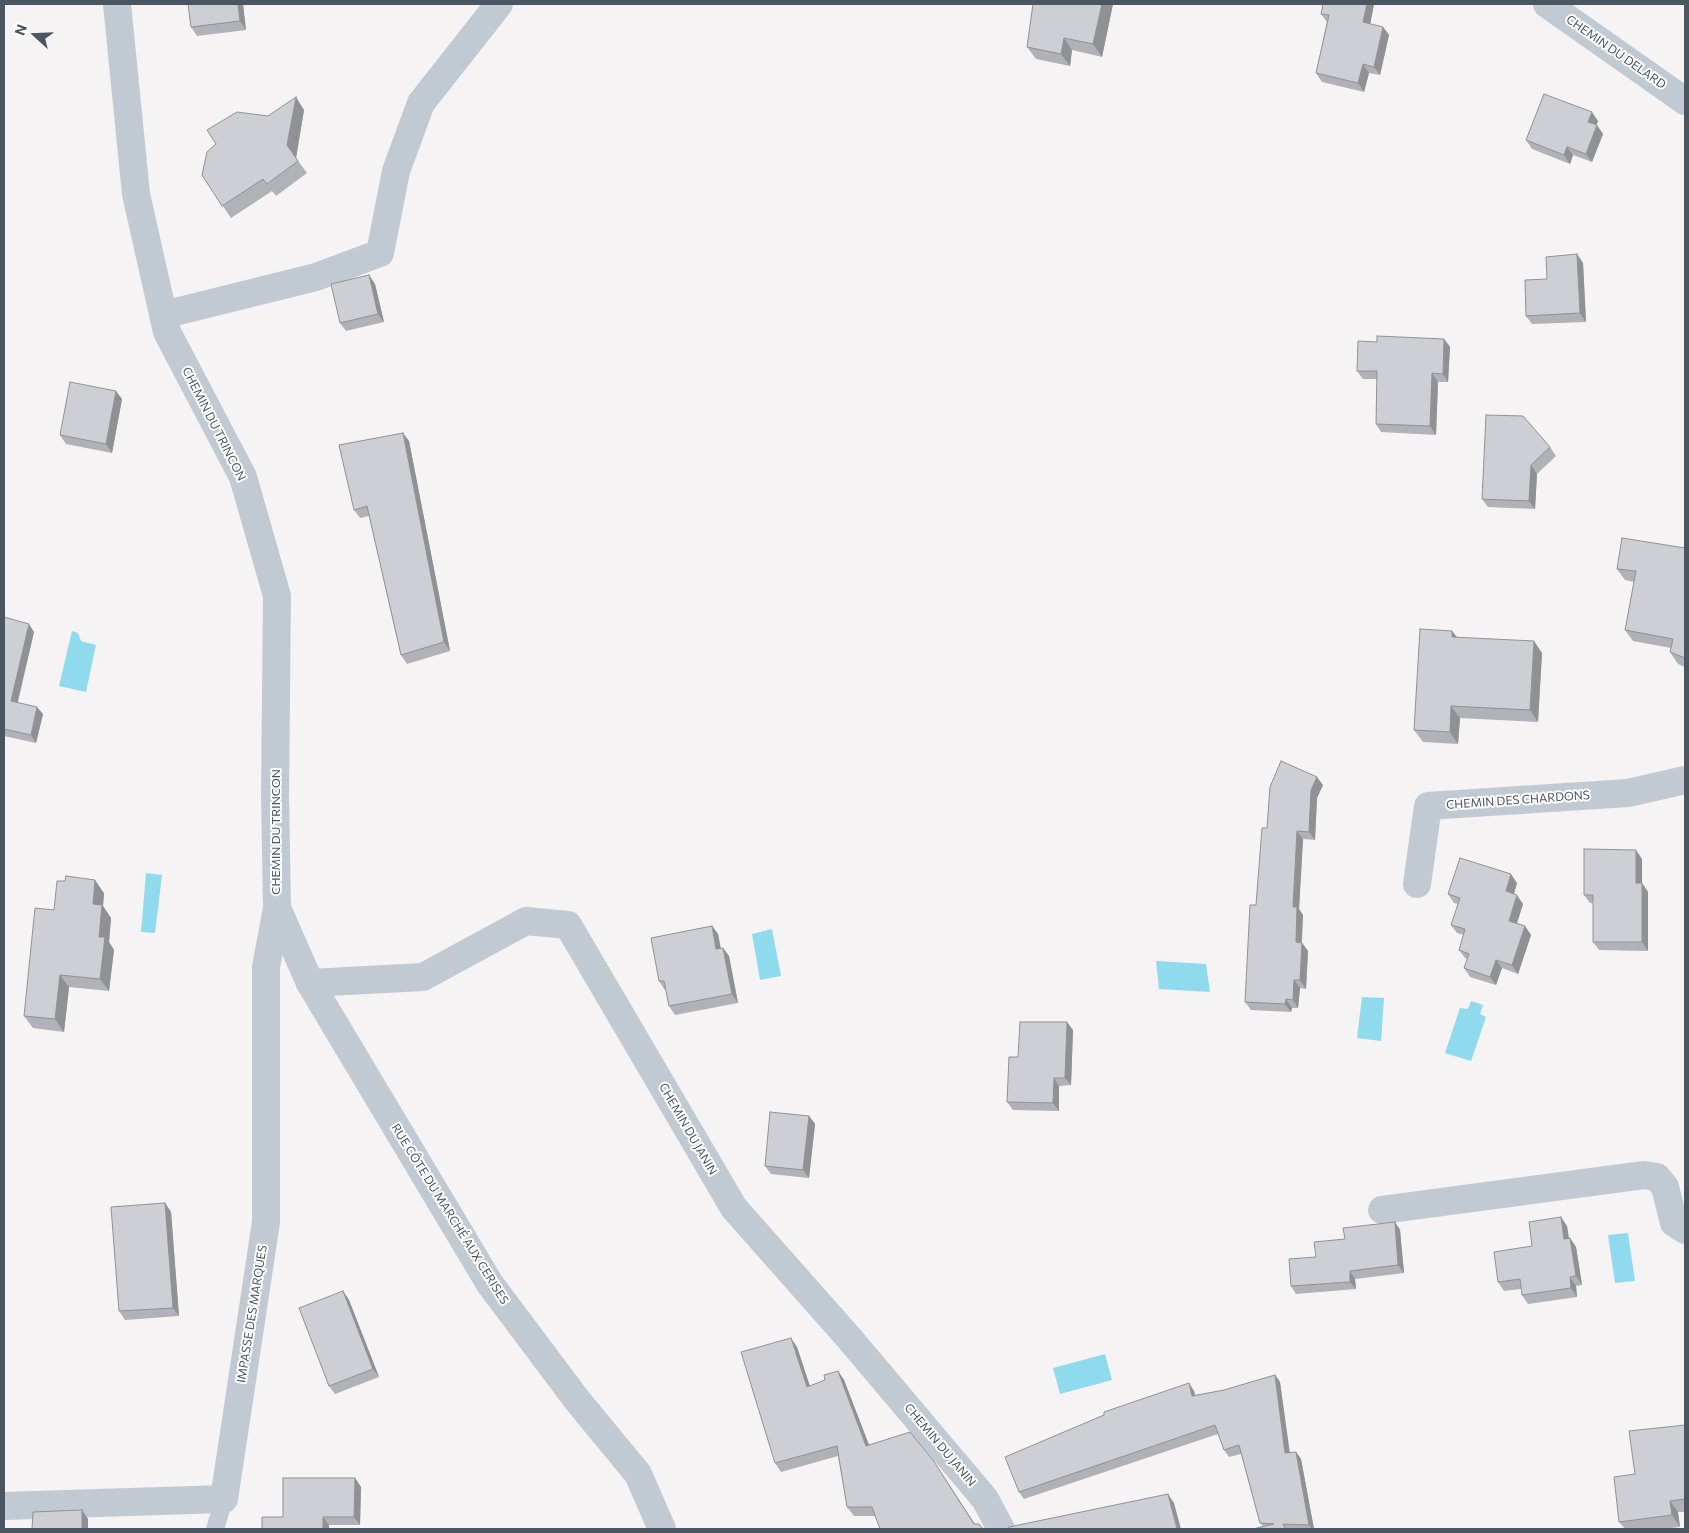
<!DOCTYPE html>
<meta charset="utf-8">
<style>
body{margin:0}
#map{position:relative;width:1689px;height:1533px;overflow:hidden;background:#f5f3f3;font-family:Commissioner,sans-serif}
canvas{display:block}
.frame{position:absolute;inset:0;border:5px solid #4a5661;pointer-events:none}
.north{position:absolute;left:10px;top:10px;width:50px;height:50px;-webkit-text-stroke:4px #fff;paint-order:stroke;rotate:290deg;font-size:14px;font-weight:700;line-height:20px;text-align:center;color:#4a5661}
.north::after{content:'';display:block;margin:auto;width:18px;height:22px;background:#4a5661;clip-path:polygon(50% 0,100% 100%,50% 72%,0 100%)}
</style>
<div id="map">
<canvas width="1689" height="1533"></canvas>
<div class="frame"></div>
<div class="north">N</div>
</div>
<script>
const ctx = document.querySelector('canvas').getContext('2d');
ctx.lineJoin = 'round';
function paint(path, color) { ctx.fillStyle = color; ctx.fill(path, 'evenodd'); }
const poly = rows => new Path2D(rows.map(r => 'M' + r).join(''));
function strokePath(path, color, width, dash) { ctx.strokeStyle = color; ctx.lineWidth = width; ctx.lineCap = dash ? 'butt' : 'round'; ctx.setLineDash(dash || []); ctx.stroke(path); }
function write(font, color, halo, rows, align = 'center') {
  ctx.font = font + ' Commissioner,sans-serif'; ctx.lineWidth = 4; ctx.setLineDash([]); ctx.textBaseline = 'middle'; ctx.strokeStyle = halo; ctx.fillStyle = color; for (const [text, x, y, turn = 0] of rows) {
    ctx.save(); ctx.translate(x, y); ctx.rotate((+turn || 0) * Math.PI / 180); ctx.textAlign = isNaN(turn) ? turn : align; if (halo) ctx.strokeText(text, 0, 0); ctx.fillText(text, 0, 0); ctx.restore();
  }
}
const water = poly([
 [72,631,78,633,81,641,96,645,86,692,59,686],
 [146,873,162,875,155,933,141,932],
 [772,929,781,976,760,980,752,934],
 [1156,961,1206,964,1210,992,1159,989],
 [1362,997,1384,998,1381,1041,1357,1038],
 [1471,1001,1483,1005,1480,1014,1486,1017,1471,1061,1445,1053,1460,1008,1468,1009],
 [1628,1233,1635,1281,1615,1283,1608,1235],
 [1105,1354,1112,1380,1060,1394,1053,1368]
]);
const service = poly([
 [215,1529,224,1499]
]);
const minor = poly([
 [1547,4,1685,101],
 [163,315,316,277,380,253,396,171,421,103,499,4],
 [1417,884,1428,806,1628,793,1685,780],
 [310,983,423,977,526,921,568,925,734,1208,849,1338,985,1499,1001,1529],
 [1382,1210,1644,1175,1657,1177,1665,1187,1674,1223,1685,1230],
 [4,1506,224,1499,266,1222,266,967,277,908]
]);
const tertiary = poly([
 [117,4,136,194,167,332,243,477,277,596,275,795,277,908,310,983,490,1284,577,1400,638,1474,662,1529]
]);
const wall = poly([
 [188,4,243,4,246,30,197,36,191,27],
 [1033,4,1113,4,1102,57,1072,50,1070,66,1036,59,1027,47],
 [1323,4,1374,4,1370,24,1383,27,1389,35,1380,75,1369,73,1364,92,1322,82,1316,73,1327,22,1321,14],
 [304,110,296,158,307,173,276,196,272,191,231,218,202,175,268,116],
 [1598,121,1596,125,1603,134,1592,162,1573,155,1570,164,1532,149,1526,140],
 [1577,254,1583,263,1586,322,1532,324,1526,316,1547,279],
 [375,284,384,322,346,331,340,323],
 [1444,339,1450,347,1448,382,1438,382,1436,435,1381,432,1376,424,1377,379,1363,379,1357,371,1377,342],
 [122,399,112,453,66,444,60,435],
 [409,441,450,651,407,664,401,655,369,516,360,518,354,510],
 [1550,447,1556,456,1537,474,1535,509,1488,507,1482,499],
 [1685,548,1685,667,1678,664,1670,652,1671,648,1633,641,1625,630,1634,582,1625,580,1617,569],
 [4,617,34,632,18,702,43,714,36,743,4,736],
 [1452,631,1457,637,1542,653,1538,722,1460,718,1458,744,1423,742,1414,730],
 [1323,785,1317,798,1315,840,1303,839,1299,909,1303,915,1302,943,1308,951,1306,989,1300,988,1298,1008,1292,1008,1291,1012,1251,1010,1245,1002,1256,905,1267,828],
 [1642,859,1642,883,1648,892,1648,951,1599,950,1593,942,1593,903,1590,903,1584,895],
 [1517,883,1514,894,1523,904,1517,923,1525,926,1531,935,1518,974,1502,968,1496,985,1470,977,1464,968,1467,959,1465,958,1459,950,1464,935,1457,933,1451,925,1458,904,1454,903,1448,894],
 [104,893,103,906,111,918,109,942,114,950,109,991,69,987,64,1032,33,1028,24,1016,54,910],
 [712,926,718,934,721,948,723,948,729,956,738,1003,675,1015,669,1006,666,989,665,990,659,981],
 [1073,1030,1071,1085,1059,1086,1059,1111,1013,1110,1007,1102,1018,1057],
 [809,1116,815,1124,809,1178,771,1174,765,1166],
 [165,1203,171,1212,179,1316,125,1320,119,1311],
 [1395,1222,1400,1230,1404,1273,1355,1279,1356,1289,1296,1294,1291,1286,1316,1257,1345,1239],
 [1567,1226,1569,1238,1570,1238,1576,1247,1582,1285,1576,1286,1577,1297,1528,1304,1522,1295,1521,1289,1504,1291,1498,1282,1532,1246],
 [343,1291,349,1300,379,1377,335,1394,329,1386],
 [797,1347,810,1386,825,1380,838,1371,844,1380,869,1446,939,1469,975,1524,983,1529,875,1516,854,1516,847,1507,838,1456,781,1472,775,1463],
 [1275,1375,1280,1382,1289,1452,1296,1452,1301,1459,1314,1529,1253,1529,1263,1526,1260,1523,1241,1454,1229,1457,1224,1450,1218,1434,1024,1499,1019,1492,1194,1391,1195,1396,1224,1390],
 [1685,1425,1685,1512,1678,1512,1680,1527,1661,1529,1625,1529,1619,1522,1635,1474],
 [355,1478,361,1487,360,1525,329,1525,329,1529,262,1529,283,1517]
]);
const shadedWall = poly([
 [238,4,243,4,246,30,240,21],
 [1102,4,1113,4,1102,57,1093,44],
 [1367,4,1374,4,1369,31,1363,22],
 [1383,27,1389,35,1380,75,1374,67],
 [1064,38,1072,50,1070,66,1061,54],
 [1363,64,1369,73,1364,92,1358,83],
 [296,97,304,110,296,158,287,145],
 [1592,112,1598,121,1594,131,1588,122],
 [1597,125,1603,134,1592,162,1586,154],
 [1567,147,1573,155,1570,164,1564,155],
 [1577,254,1583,263,1586,322,1580,313],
 [369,275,375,284,384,322,378,314],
 [1444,339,1450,347,1448,382,1443,374],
 [1432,373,1438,382,1436,435,1430,426],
 [116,391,122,399,112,453,106,444],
 [403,433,409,441,450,651,444,642],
 [1531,465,1537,474,1535,509,1529,501],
 [29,624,34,632,16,708,11,701],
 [1452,631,1461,643,1452,637],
 [1534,641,1542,653,1538,722,1530,710],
 [1451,706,1460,718,1458,744,1450,732],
 [37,707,43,714,36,743,31,735],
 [1317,777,1323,785,1317,798,1315,840,1309,832,1311,790],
 [1297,831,1303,839,1299,909,1303,915,1301,951,1296,942,1293,907],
 [1636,850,1642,859,1642,891,1636,883],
 [1511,874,1517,883,1512,900,1506,891],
 [95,880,104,893,103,906,111,918,109,942,114,950,109,991,100,979,99,937,93,904],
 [1642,883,1648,892,1648,951,1642,942],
 [1517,895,1523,904,1515,929,1509,921],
 [712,926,718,934,722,957,716,949],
 [1525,926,1531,935,1518,974,1512,965],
 [1302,943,1308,951,1306,989,1300,980],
 [723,948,729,956,738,1003,732,994],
 [1496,960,1502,968,1496,985,1490,977],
 [60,975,69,987,64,1032,55,1019],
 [1294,980,1300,988,1298,1008,1293,1000],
 [1286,999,1292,1008,1291,1012,1285,1004],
 [1067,1022,1073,1030,1071,1085,1065,1078],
 [1054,1078,1059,1086,1059,1111,1053,1103],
 [809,1116,815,1124,809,1178,803,1170],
 [165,1203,171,1212,179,1316,173,1308],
 [1561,1217,1567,1226,1570,1247,1564,1239],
 [1395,1222,1400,1230,1404,1273,1398,1265],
 [1570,1238,1576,1247,1582,1285,1576,1276],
 [1350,1271,1355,1279,1356,1289,1350,1282],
 [1570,1277,1576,1286,1577,1297,1571,1288],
 [343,1291,349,1300,379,1377,373,1369],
 [791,1338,797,1347,813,1396,807,1387],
 [838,1371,844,1380,873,1455,866,1446],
 [1275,1375,1280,1382,1291,1461,1285,1453],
 [1189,1383,1194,1391,1197,1404,1192,1396],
 [1296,1452,1301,1459,1314,1529,1312,1529,1309,1525],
 [355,1478,361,1487,360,1525,354,1517],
 [1168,1494,1174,1503,1181,1529,1177,1529],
 [1670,1501,1678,1512,1680,1527,1672,1515],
 [82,1510,88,1519,88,1529,82,1529],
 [323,1517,329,1525,329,1529,323,1529]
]);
const building = poly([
 [188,4,238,4,240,21,191,27,188,4],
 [1033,4,1102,4,1093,44,1064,38,1061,54,1027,47,1033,4],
 [1323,4,1367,4,1363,22,1383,27,1374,67,1363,64,1358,83,1316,73,1329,15,1321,14,1323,4],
 [1544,94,1592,112,1588,122,1597,125,1586,154,1567,147,1564,155,1526,140,1544,94],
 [296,97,287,145,298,161,267,184,263,179,222,206,202,175,207,152,216,144,207,130,237,112,268,116,296,97],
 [1577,254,1580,313,1526,316,1525,280,1547,279,1546,257,1577,254],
 [369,275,378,314,340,323,331,284,369,275],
 [1377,336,1444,339,1443,374,1432,373,1430,426,1376,424,1377,371,1357,371,1358,341,1377,342,1377,336],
 [70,382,116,391,106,444,60,435,70,382],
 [1486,415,1523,416,1550,447,1531,465,1529,501,1482,499,1486,415],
 [403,433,444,642,401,655,367,506,354,510,339,445,403,433],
 [1622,538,1685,548,1685,658,1670,652,1673,639,1625,630,1636,571,1617,569,1622,538],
 [4,617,29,624,11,701,37,707,31,735,4,729,4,617],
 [1420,629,1452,631,1452,637,1534,641,1530,710,1451,706,1450,732,1414,730,1420,629],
 [1281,761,1317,777,1311,790,1309,832,1297,831,1293,907,1297,907,1296,942,1302,943,1300,980,1294,980,1293,1000,1286,999,1285,1004,1245,1002,1250,905,1256,905,1262,828,1267,828,1270,787,1281,761],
 [1584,849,1636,850,1636,883,1642,883,1642,942,1593,942,1593,895,1584,895,1584,849],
 [1460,858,1511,874,1506,891,1517,895,1509,921,1525,926,1512,965,1496,960,1490,977,1464,968,1469,954,1459,950,1465,929,1451,925,1460,898,1448,894,1460,858],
 [66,876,95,880,93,904,102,905,99,937,105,937,100,979,60,975,55,1019,24,1016,35,908,54,910,57,881,65,881,66,876],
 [712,926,716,949,723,948,732,994,669,1006,664,981,659,981,651,938,712,926],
 [1020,1022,1067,1022,1065,1078,1054,1078,1053,1103,1007,1102,1009,1057,1018,1057,1020,1022],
 [770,1112,809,1116,803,1170,765,1166,770,1112],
 [165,1203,173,1308,119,1311,111,1207,165,1203],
 [1561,1217,1564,1239,1570,1238,1576,1276,1570,1277,1571,1288,1522,1295,1520,1279,1498,1282,1494,1252,1532,1246,1529,1222,1561,1217],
 [1395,1222,1398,1265,1350,1271,1350,1282,1291,1286,1289,1259,1316,1257,1314,1242,1345,1239,1343,1228,1395,1222],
 [343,1291,373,1369,329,1386,299,1308,343,1291],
 [791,1338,807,1387,825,1380,824,1375,838,1371,866,1446,910,1432,933,1460,974,1524,979,1524,983,1529,880,1529,872,1507,847,1507,837,1446,775,1463,741,1352,791,1338],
 [1275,1375,1285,1453,1296,1452,1309,1525,1283,1524,1285,1529,1253,1529,1274,1524,1260,1523,1239,1445,1224,1450,1215,1425,1019,1492,1005,1457,1104,1415,1104,1412,1189,1383,1192,1396,1224,1390,1275,1375],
 [1685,1425,1685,1499,1670,1501,1672,1515,1619,1522,1614,1477,1635,1474,1629,1431,1685,1425],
 [283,1478,355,1478,354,1517,323,1517,323,1529,262,1529,262,1517,283,1517,283,1478],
 [1168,1494,1177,1529,1007,1529,1009,1527,1168,1494],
 [82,1510,82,1529,32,1529,33,1512,82,1510]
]);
const streetNames = [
 ["CHEMIN DU DELARD",1616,52,35],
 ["CHEMIN DU TRINCON",214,424,63],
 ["CHEMIN DES CHARDONS",1518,800,-4],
 ["CHEMIN DU TRINCON",276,832,-90],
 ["CHEMIN DU JANIN",688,1129,60],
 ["RUE CÔTE DU MARCHÉ AUX CERISES",450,1214,58],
 ["IMPASSE DES MARQUES",252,1314,-81],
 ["CHEMIN DU JANIN",940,1445,50]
];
paint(water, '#90daee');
strokePath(service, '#c1cad2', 18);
strokePath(minor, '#c1cad2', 28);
strokePath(tertiary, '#c1cad2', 28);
paint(wall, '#b0b2b7');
paint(shadedWall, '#909195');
paint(building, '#cdcfd5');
strokePath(building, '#909195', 1);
write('12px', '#4a5661', '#fff', streetNames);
</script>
